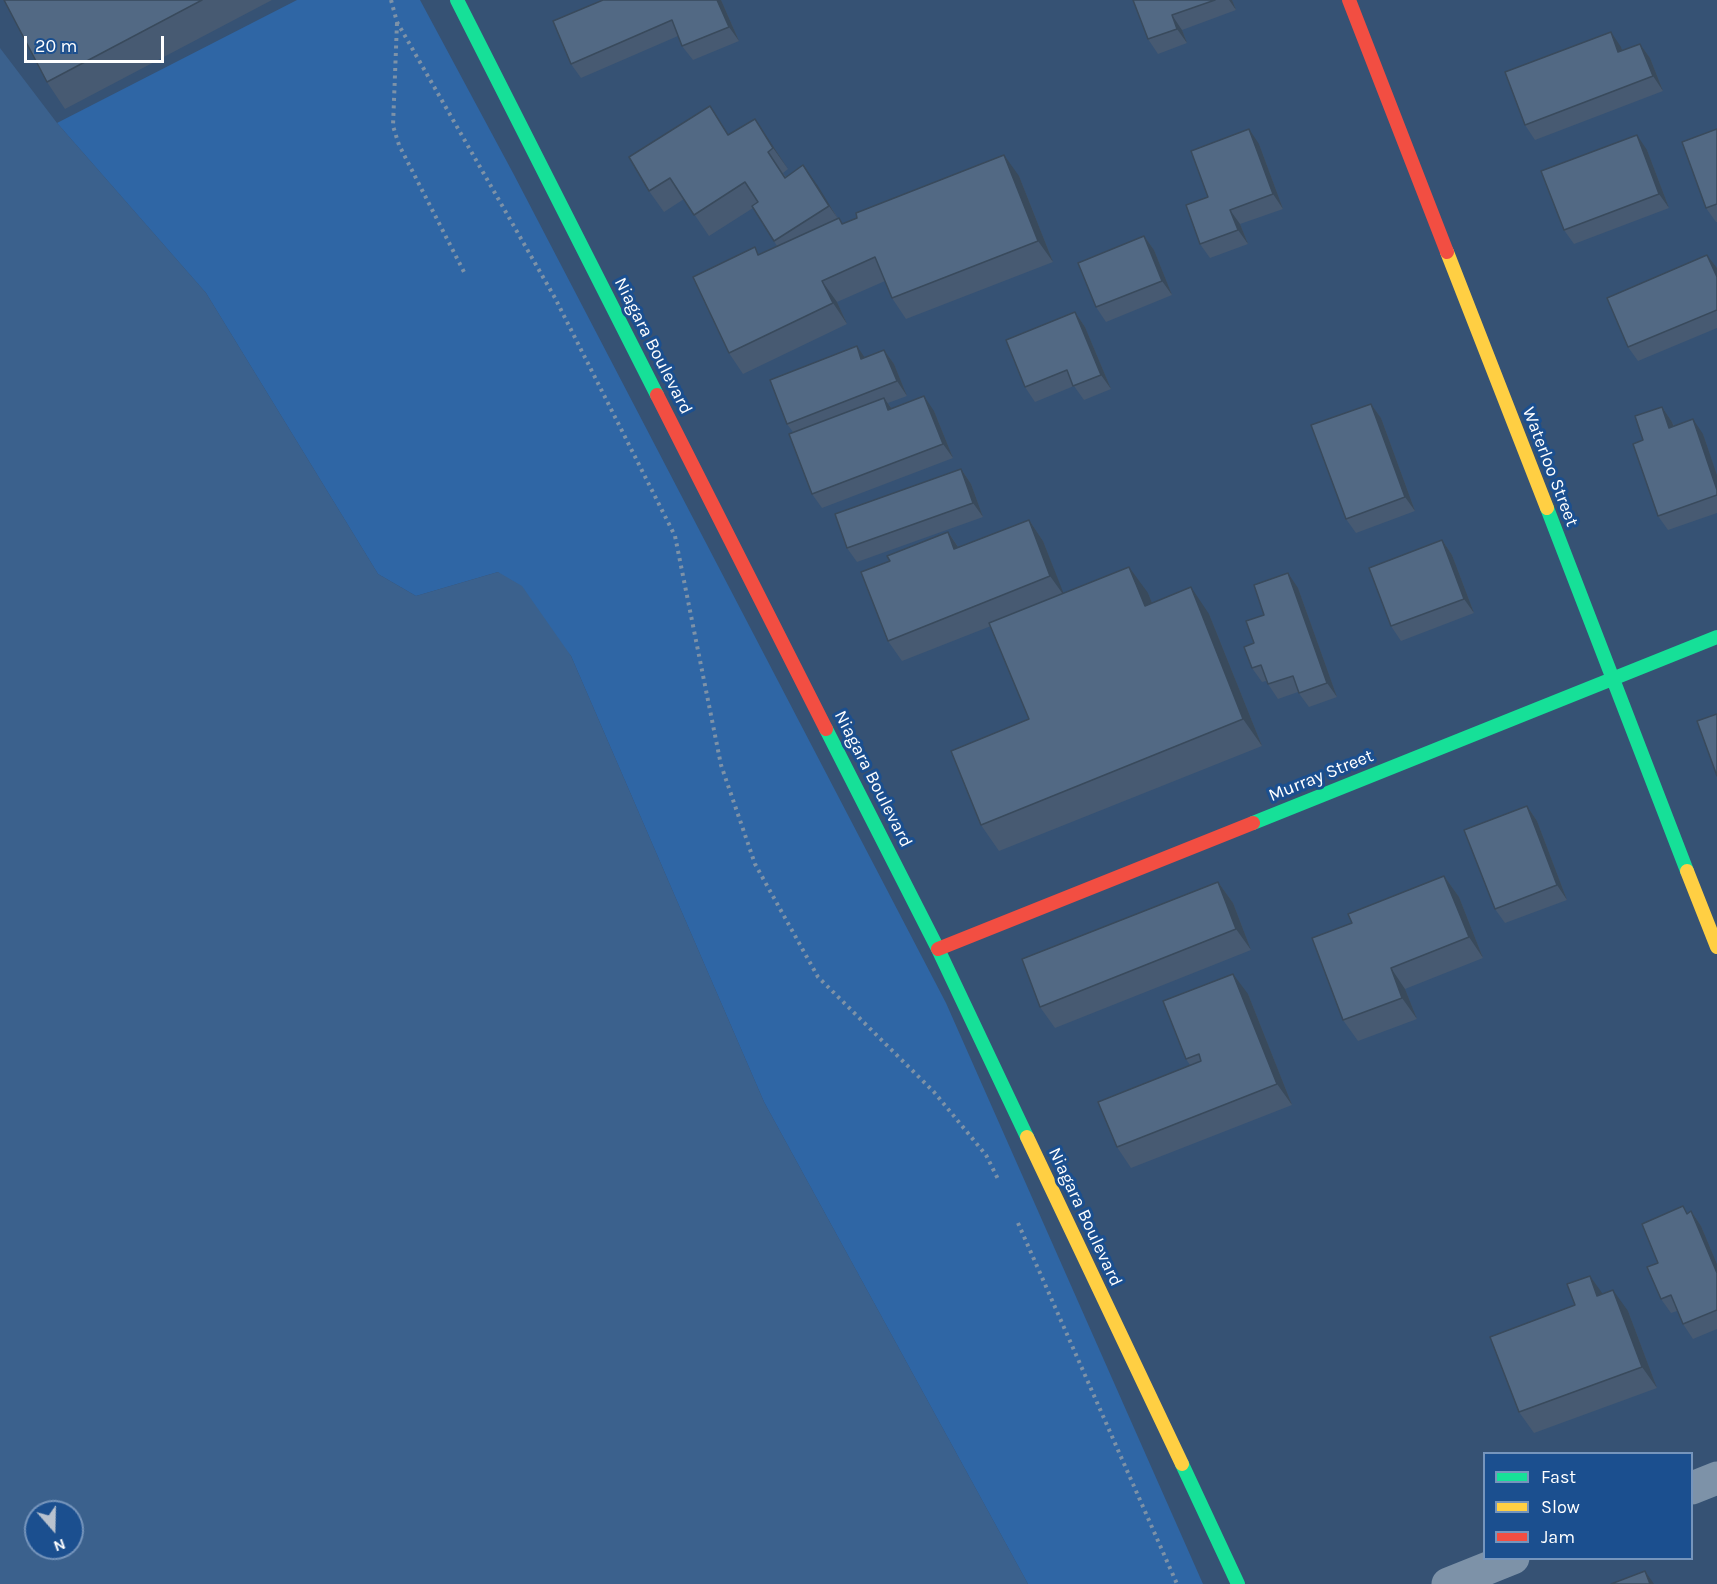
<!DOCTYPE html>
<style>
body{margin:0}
#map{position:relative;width:1717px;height:1584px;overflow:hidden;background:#365274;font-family:Karla,sans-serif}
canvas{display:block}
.legend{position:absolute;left:1483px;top:1452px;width:210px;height:108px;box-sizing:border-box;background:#1b4f8f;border:2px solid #7695bc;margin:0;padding:8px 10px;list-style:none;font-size:18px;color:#fff}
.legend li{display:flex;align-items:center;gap:12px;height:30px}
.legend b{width:30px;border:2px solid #7695bc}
.north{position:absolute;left:24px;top:1500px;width:60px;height:60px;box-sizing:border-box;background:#1b4f8f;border:2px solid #7695bc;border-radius:50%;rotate:160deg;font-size:16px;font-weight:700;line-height:24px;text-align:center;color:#fff}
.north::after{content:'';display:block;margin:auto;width:21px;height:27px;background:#b9c2ce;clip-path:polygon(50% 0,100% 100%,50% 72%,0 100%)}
.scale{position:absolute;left:24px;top:36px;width:140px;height:27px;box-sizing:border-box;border:3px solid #fff;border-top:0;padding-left:8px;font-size:18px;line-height:21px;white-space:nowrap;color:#fff;-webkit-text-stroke:4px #1b4f8f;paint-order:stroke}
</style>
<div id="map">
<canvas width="1717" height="1584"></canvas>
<ul class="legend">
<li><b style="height:8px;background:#16e098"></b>Fast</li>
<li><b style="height:8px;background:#ffcf43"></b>Slow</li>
<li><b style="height:8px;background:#f24e42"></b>Jam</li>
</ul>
<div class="north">N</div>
<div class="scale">20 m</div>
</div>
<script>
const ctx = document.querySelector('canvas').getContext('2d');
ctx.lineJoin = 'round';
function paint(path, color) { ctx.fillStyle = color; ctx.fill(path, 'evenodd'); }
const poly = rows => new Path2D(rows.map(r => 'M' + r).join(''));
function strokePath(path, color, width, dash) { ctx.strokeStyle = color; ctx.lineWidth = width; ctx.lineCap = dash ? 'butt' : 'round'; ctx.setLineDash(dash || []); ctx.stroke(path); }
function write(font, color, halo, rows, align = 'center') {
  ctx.font = font + ' Karla,sans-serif'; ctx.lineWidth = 6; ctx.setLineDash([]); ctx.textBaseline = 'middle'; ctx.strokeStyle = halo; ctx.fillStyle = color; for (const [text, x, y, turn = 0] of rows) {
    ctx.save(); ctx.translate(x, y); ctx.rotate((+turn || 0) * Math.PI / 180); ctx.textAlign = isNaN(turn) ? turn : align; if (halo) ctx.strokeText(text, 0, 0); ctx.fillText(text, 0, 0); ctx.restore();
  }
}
const green = poly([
 [297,0,420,0,513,173,946,1003,1203,1584,1028,1584,764,1102,571,656,498,572,416,596,378,574,206,293,57,123]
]);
const water = poly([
 [0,48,57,123,206,293,378,574,416,596,498,572,522,586,571,656,764,1102,1028,1584,0,1584],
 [36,1512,72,1512,72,1548,36,1548]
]);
const path = poly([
 [391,0,397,22,555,298,675,536,721,765,755,864,818,977,934,1092,986,1155,999,1181],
 [397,23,393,126,399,145,464,272],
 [1018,1223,1177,1584]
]);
const street = poly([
 [1692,1488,1717,1478],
 [1448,1584,1513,1558]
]);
const fast = poly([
 [457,0,657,395],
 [1547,508,1687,871],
 [826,729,938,949,1027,1137],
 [1253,823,1717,637],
 [1182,1464,1238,1584]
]);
const slow = poly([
 [1447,252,1547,508],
 [1687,871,1717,947],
 [1027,1137,1182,1464]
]);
const jam = poly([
 [1349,0,1447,252],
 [657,395,826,729],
 [938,949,1253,823]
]);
const wall = poly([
 [4,0,272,0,65,109,47,82],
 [603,0,721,0,739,41,693,60,682,46,678,36,581,78,571,64],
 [1133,0,1232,0,1236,10,1182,30,1187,43,1158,54,1148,39],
 [1640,44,1650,58,1663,91,1535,140,1525,125,1621,47,1622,50],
 [755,119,788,169,783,173,786,177,803,165,838,218,839,218,843,224,1019,176,1053,262,906,319,892,298,885,281,837,302,847,324,743,374,729,353,759,254,777,246,753,208,709,236,684,199,664,212,649,191,729,134],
 [1717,129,1717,222,1716,222,1706,208],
 [1259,144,1283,209,1240,224,1248,244,1210,258,1200,244,1208,197],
 [1647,150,1669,208,1574,244,1564,230],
 [1144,236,1154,250,1172,295,1106,322,1096,307],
 [1707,255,1717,268,1717,328,1638,361,1628,347],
 [1075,312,1085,327,1111,389,1084,400,1074,386,1035,402,1025,387],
 [857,346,864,358,884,350,894,364,907,396,888,403,892,409,934,411,953,458,822,508,812,494,793,432,787,424],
 [1371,404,1381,418,1415,511,1356,533,1346,519],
 [1662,407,1672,422,1674,426,1703,434,1717,475,1717,513,1668,530,1658,516,1643,440],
 [961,469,971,484,983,517,857,562,847,548],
 [1029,520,1043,541,1063,593,1148,593,1152,603,1209,614,1262,746,999,851,981,825,1029,719,991,626,902,661,888,641,890,561,948,532,959,548],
 [1442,540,1452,555,1474,613,1401,641,1391,626],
 [1298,588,1337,697,1309,707,1298,692,1278,699,1266,681,1262,682,1252,668,1254,643],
 [1527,806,1537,821,1567,900,1505,923,1495,909],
 [1444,876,1459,897,1483,958,1405,989,1417,1019,1358,1041,1343,1020,1352,923],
 [1218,882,1233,903,1251,950,1055,1028,1040,1007],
 [1248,994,1292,1105,1131,1168,1117,1147,1190,1065,1186,1059],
 [1691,1211,1701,1226,1717,1264,1717,1329,1693,1339,1683,1324,1677,1311,1671,1313,1661,1299,1658,1263,1688,1213],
 [1590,1276,1602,1294,1628,1311,1657,1388,1534,1433,1519,1412]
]);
const shadedWall = poly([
 [717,0,721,0,739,41,729,27],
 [1229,0,1232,0,1236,10],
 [1172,15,1182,30,1187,43,1177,29],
 [1611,32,1621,47,1628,66,1618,52],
 [1640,44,1650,58,1663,91,1653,76],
 [755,119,769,140,788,169,773,148],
 [1249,129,1259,144,1283,209,1273,194],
 [1637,135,1647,150,1669,208,1659,194],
 [1004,155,1019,176,1053,262,1038,241],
 [803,165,818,186,841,224,839,218,853,239,856,245,829,206],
 [1230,210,1240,224,1248,244,1238,230],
 [1144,236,1154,250,1172,295,1162,281],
 [1707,255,1717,268,1717,277],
 [822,281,837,302,847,324,833,303],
 [1075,312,1085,327,1111,389,1101,375],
 [857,346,867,361,861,359],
 [884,350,894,364,907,396,897,381],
 [924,396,934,411,953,458,943,444],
 [884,398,894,412,888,410],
 [1371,404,1381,418,1415,511,1405,497],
 [1662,407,1672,422,1679,442,1669,428],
 [1693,419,1703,434,1717,475,1717,490],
 [961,469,971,484,983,517,973,503],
 [1029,520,1043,541,1065,597,1050,576],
 [948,532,962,553,954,549],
 [1442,540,1452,555,1474,613,1464,599],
 [1129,567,1148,593,1164,633,1145,606],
 [1288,573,1298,588,1337,697,1327,683],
 [1191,587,1209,614,1262,746,1243,719],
 [1527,806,1537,821,1567,900,1557,885],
 [1444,876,1459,897,1483,958,1469,937],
 [1218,882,1233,903,1251,950,1236,929],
 [1391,968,1405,989,1417,1019,1402,998],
 [1233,974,1248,994,1292,1105,1277,1084],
 [1691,1211,1701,1226,1717,1264,1717,1273],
 [1590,1276,1605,1297,1597,1296],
 [1613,1290,1628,1311,1657,1388,1642,1367],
 [1645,1571,1654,1584,1650,1584]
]);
const building = poly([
 [4,0,202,0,47,82,4,0],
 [603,0,717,0,729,27,682,46,672,20,571,64,553,21,603,0],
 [1133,0,1215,0,1172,15,1177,29,1148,39,1133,0],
 [1611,32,1618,52,1640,44,1653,76,1525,125,1505,72,1611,32],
 [710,106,728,135,755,119,773,148,768,152,785,178,803,165,829,206,774,241,752,206,758,202,745,182,694,215,670,178,649,191,629,157,710,106],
 [1249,129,1273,194,1230,210,1238,230,1200,244,1186,205,1208,197,1191,151,1249,129],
 [1717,129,1717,204,1706,208,1682,142,1717,129],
 [1637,135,1659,194,1564,230,1541,171,1637,135],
 [1004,155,1038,241,892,298,875,257,822,281,833,303,729,353,693,277,755,247,758,255,839,218,842,224,857,218,856,213,1004,155],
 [1144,236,1162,281,1096,307,1078,263,1144,236],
 [1707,255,1717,277,1717,310,1628,347,1607,298,1707,255],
 [1075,312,1101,375,1073,386,1067,370,1025,387,1006,340,1075,312],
 [857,346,861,359,884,350,897,381,787,424,770,380,857,346],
 [924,396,943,444,812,494,789,434,884,398,888,410,924,396],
 [1371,404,1405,497,1346,519,1311,425,1371,404],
 [1662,407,1669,428,1693,419,1717,490,1717,495,1658,516,1633,444,1643,440,1635,416,1662,407],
 [961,469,973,503,847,548,835,514,961,469],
 [1029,520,1050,576,888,641,861,572,890,561,887,556,948,532,954,549,1029,520],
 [1442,540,1464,599,1391,626,1369,568,1442,540],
 [1129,567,1145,606,1191,587,1243,719,981,825,951,751,1029,719,989,623,1129,567],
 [1288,573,1327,683,1299,693,1293,676,1268,684,1261,665,1252,668,1244,647,1254,643,1246,621,1264,615,1254,585,1288,573],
 [1717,714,1717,776,1697,721,1717,714],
 [1527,806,1557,885,1495,909,1464,830,1527,806],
 [1444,876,1469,937,1391,968,1402,998,1343,1020,1312,938,1352,923,1348,914,1444,876],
 [1218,882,1236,929,1040,1007,1022,959,1218,882],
 [1233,974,1277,1084,1117,1147,1098,1102,1201,1061,1199,1054,1186,1059,1163,1001,1233,974],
 [1683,1206,1687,1214,1691,1211,1717,1273,1717,1310,1683,1324,1671,1295,1661,1299,1647,1267,1658,1263,1642,1224,1683,1206],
 [1590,1276,1597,1296,1613,1290,1642,1367,1519,1412,1490,1337,1575,1305,1567,1284,1590,1276],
 [1645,1571,1650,1584,1611,1584,1645,1571]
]);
const streetNames = [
 ["Niagara Boulevard",653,346,63],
 ["Waterloo Street",1550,467,69],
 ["Murray Street",1321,776,-22],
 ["Niagara Boulevard",873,779,63],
 ["Niagara Boulevard",1085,1217,65]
];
paint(green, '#2f66a5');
paint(water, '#3b618d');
strokePath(path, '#7d92a8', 4, [3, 4.5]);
strokePath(street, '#7d92a8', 33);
strokePath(fast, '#16e098', 14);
strokePath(slow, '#ffcf43', 14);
strokePath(jam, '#f24e42', 14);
paint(wall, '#475a72');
paint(shadedWall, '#394a5c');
paint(building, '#526984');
strokePath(building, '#394a5c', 1.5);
write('18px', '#fff', '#1b4f8f', streetNames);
</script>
